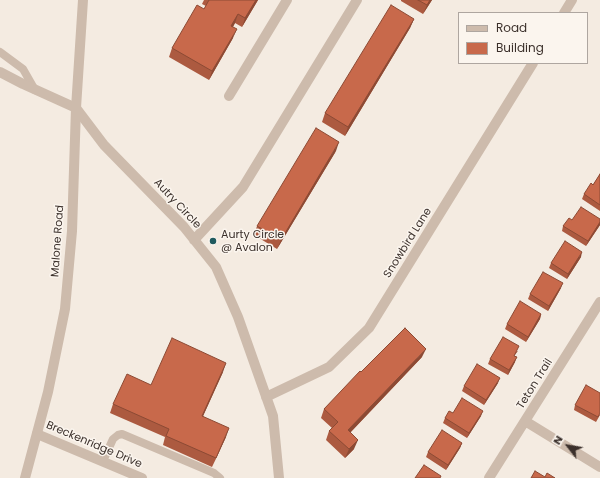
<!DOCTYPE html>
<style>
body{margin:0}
#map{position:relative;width:600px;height:478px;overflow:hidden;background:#f4ebe1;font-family:Poppins,sans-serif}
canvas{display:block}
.legend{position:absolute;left:458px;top:12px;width:130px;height:52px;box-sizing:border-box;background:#fbf5ee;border:1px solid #aea6a0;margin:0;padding:5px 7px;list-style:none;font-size:12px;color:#3b302b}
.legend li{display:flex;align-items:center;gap:8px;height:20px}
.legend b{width:20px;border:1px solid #aea6a0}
.north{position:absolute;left:548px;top:426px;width:40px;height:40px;-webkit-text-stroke:3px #fbf5ee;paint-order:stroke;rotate:301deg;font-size:11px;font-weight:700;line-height:16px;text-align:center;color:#3b302b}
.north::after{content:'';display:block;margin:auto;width:14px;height:18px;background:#3b302b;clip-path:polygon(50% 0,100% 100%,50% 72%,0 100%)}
</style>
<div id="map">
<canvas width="600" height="478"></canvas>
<ul class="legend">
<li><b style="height:5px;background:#cdbbac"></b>Road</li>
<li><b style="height:11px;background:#c8694b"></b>Building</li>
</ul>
<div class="north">N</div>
</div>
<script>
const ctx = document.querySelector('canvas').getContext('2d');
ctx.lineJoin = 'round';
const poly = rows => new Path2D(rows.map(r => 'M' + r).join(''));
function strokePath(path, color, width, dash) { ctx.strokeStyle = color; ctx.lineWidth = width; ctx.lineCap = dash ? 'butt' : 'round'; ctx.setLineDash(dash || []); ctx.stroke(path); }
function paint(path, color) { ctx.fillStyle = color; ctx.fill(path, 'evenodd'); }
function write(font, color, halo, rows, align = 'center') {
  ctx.font = font + ' Poppins,sans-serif'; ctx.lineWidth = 3; ctx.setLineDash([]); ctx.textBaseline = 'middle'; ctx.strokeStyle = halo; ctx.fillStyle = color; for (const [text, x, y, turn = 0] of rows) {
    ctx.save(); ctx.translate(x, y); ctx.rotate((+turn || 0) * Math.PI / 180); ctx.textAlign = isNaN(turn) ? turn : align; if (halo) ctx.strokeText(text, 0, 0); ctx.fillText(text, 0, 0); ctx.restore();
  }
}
const service = poly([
 [0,52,23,69,35,90],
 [103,461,113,439,118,435,122,434,214,473,220,478]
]);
const minor = poly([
 [564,13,572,0],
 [0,72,23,84,76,108,104,145,184,227,216,267,238,317,273,416,279,478],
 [229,96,287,0],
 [194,240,243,187,357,0],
 [266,397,329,367,369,328,533,63],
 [525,421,600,467],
 [37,434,142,478],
 [489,478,600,302]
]);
const tertiary = poly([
 [25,478,48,392,65,309,72,231,76,108,83,0]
]);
const wall = poly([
 [204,0,258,0,242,27,235,23,233,27,233,38,209,80,169,57,172,48,204,9,206,6,202,4],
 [401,0,432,0,423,14,401,1],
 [414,19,410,28,345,136,322,122,325,113],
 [336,151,277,249,254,235,257,226],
 [600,174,600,211,582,199,584,194,593,185],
 [600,219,600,225,586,246,562,231,563,226,572,220],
 [581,257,567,279,549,268,551,263],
 [561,288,548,311,528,299,530,294],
 [541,314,540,319,526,342,505,329,507,324],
 [518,351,514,356,515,362,508,375,488,364,490,359],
 [422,357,350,433,354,449,345,458,326,440,329,431,332,428,321,418,324,409,361,372],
 [223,372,203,416,226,437,212,467,163,445,165,437,110,413,113,404],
 [498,383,484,405,462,391,464,386],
 [575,405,600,415,596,422,574,410],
 [453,413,481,416,467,438,443,423,445,418],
 [462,443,460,448,446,470,426,457,428,452]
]);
const shadedWall = poly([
 [256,0,258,0,242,27,245,18],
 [430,0,432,0,423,14,427,5],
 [238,14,235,23,228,35,231,26],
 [414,19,410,28,345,136,348,127],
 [237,29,233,38,209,80,212,71],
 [339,142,336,151,277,249,281,240],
 [600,222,600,225,586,246,588,241],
 [582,252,581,257,567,279,568,274],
 [563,283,561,288,548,311,549,306],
 [541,314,540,319,526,342,528,337],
 [426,349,422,357,344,439,348,430],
 [517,357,515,362,508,375,509,370],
 [226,363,223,372,199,425,202,416],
 [500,378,498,383,484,405,486,400],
 [483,411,481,416,467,438,469,433],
 [229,428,226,437,212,467,216,458],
 [358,440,354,449,345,458,349,449],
 [462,443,460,448,446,470,448,465]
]);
const building = poly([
 [209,0,256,0,245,18,238,14,231,26,237,29,212,71,172,48,197,5,204,9,209,0],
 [418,0,430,0,427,5,418,0],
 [391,5,414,19,348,127,325,113,391,5],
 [316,128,339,142,281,240,257,226,316,128],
 [600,174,600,205,584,194,591,183,593,185,600,174],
 [581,207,600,219,600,222,588,241,563,226,569,218,572,220,581,207],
 [565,241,582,252,568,274,551,263,565,241],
 [543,272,563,283,549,306,530,294,543,272],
 [520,301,541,314,528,337,507,324,520,301],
 [405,328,426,349,348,430,358,440,349,449,329,431,338,422,324,409,360,371,361,372,405,328],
 [503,337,519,346,514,356,517,357,509,370,490,359,503,337],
 [172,338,226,363,202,416,229,428,216,458,166,436,169,429,113,404,127,374,151,385,172,338],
 [477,364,500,378,486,400,464,386,477,364],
 [586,385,600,393,600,413,598,417,575,405,586,385],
 [462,398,483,411,469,433,445,418,449,411,453,413,462,398],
 [442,430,462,443,448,465,428,452,442,430],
 [424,465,441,476,440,478,415,478,424,465],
 [535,471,545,477,547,473,555,478,531,478,535,471]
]);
const markers = [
 [213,241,4,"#1f5a5e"]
];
const streetNames = [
 ["Autry Circle",177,204,47],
 ["Malone Road",58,241,-86],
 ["Snowbird Lane",408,243,-58],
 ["Teton Trail",535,384,-58],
 ["Breckenridge Drive",94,445,23]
];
const poiNames = [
 ["Aurty Circle",221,235],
 ["@ Avalon",221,248]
];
strokePath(service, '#cdbbac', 8);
strokePath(minor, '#cdbbac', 10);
strokePath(tertiary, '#cdbbac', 10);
paint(wall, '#ac5a40');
paint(shadedWall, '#8c4a34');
paint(building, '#c8694b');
strokePath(building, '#8c4a34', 1);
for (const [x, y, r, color] of markers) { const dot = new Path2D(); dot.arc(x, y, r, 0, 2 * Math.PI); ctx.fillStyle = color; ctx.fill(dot); strokePath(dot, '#fbf5ee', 1.5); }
write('11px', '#3b302b', '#fbf5ee', streetNames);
write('11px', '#3b302b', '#fbf5ee', poiNames, 'left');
</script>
